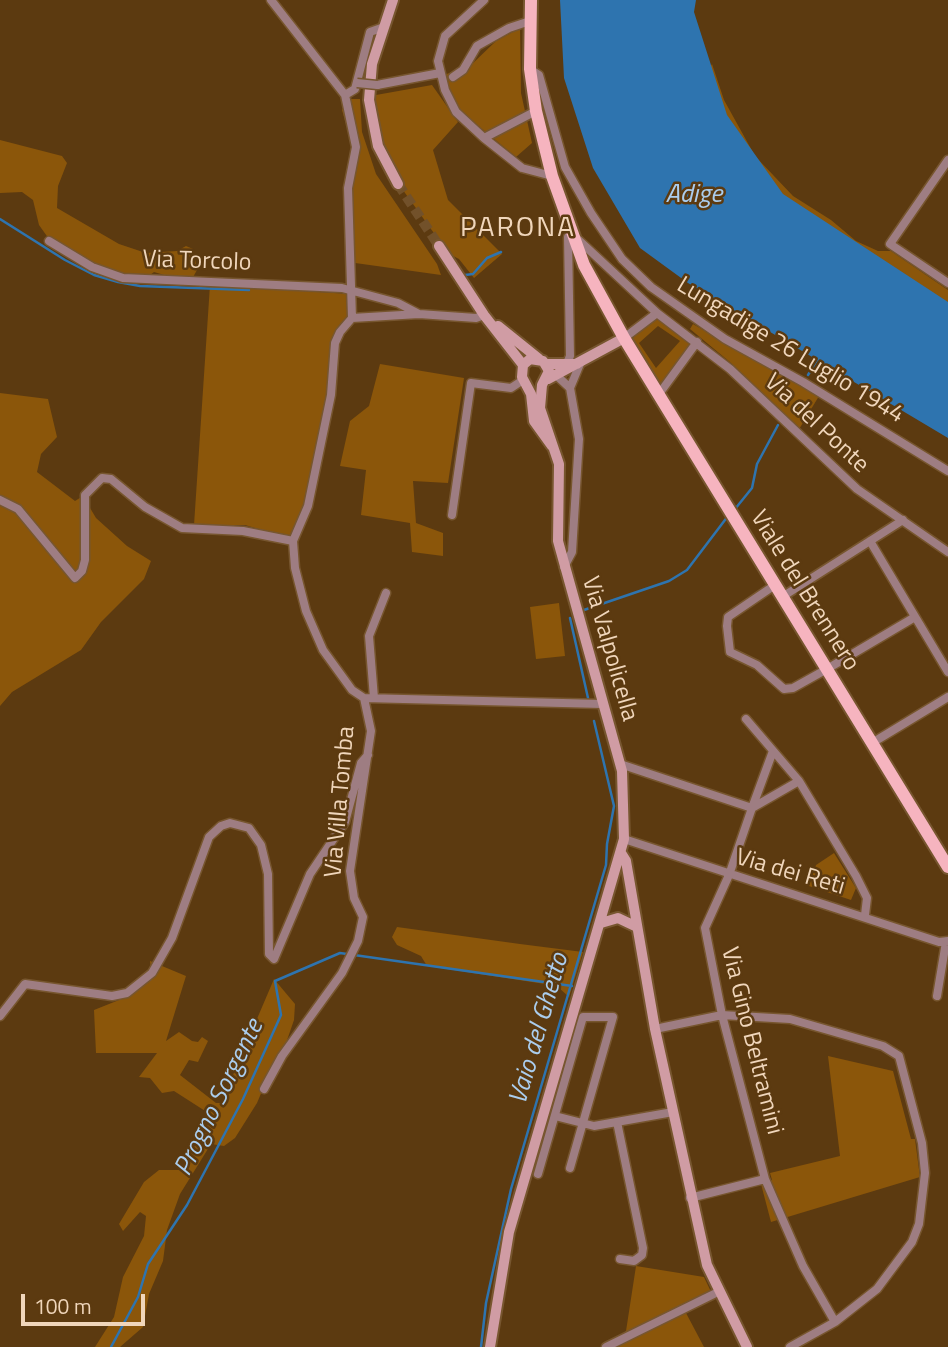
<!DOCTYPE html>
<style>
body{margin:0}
#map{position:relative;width:948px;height:1347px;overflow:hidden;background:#5c3a10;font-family:"Titillium Web",sans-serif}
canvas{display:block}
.scale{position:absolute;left:21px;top:1294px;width:124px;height:32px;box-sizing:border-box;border:4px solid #f0d6bb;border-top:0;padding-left:9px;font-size:21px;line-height:24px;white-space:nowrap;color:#f0d6bb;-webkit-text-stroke:5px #5c3a10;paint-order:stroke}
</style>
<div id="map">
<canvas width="948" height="1347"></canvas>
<div class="scale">100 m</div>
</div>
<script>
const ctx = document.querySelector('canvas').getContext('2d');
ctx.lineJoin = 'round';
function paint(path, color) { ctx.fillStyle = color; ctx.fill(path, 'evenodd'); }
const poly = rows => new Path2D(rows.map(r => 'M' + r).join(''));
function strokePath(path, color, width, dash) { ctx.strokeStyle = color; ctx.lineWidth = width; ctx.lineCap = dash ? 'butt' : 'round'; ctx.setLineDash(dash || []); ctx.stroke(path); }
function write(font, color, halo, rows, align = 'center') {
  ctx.font = font + ' "Titillium Web",sans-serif'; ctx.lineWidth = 5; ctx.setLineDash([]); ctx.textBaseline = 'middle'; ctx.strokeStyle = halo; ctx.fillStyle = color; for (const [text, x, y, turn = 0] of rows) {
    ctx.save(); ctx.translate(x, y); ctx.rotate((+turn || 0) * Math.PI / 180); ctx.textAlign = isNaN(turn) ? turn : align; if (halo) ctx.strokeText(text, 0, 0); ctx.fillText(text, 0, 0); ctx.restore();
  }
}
const green = poly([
 [520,28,521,93,532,143,516,157,459,110,444,75,471,65,496,41],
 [712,64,724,100,755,156,793,196,831,220,856,241,878,251,891,251,948,290,948,337,839,241,754,172,706,73],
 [432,85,458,122,433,150,448,200,502,254,474,278,459,259,449,254,400,186,383,153,374,114,376,95],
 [350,99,360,99,362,132,376,174,437,264,441,275,348,262,346,217,354,152,342,110],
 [0,140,62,156,67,163,58,186,57,208,119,244,146,253,177,251,186,246,193,249,197,270,192,279,181,280,154,272,142,281,129,280,82,259,49,239,39,225,33,200,22,192,0,193],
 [210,285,350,294,347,318,335,341,332,390,313,482,293,534,285,537,245,525,194,525],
 [657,318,693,343,659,387,630,340],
 [658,326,680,341,656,368,639,343],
 [693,324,819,396,798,431,731,363,690,329],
 [380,364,464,378,448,483,413,481,416,523,443,533,443,556,412,552,410,523,361,515,366,470,340,466,350,421,369,406],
 [0,393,48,399,57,437,41,454,37,472,75,501,83,496,96,518,127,546,151,561,144,579,101,622,81,650,12,692,0,706],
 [559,603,565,656,536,659,530,607],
 [834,853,856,888,851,900,809,886,816,865],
 [397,927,520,944,583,952,569,997,558,987,545,984,427,966,421,956,397,945,392,937],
 [150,961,186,976,166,1041,179,1032,192,1041,198,1042,202,1037,208,1041,198,1062,189,1060,180,1075,216,1103,221,1103,274,979,295,1004,294,1020,284,1049,270,1072,257,1103,235,1138,224,1146,211,1144,180,1194,167,1230,163,1261,149,1294,143,1327,120,1347,95,1347,114,1317,123,1277,144,1236,146,1216,140,1212,123,1231,119,1224,144,1182,159,1170,180,1170,213,1116,174,1091,162,1093,150,1078,139,1077,157,1053,96,1053,94,1010,124,998,126,988,132,988,151,971],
 [828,1056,893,1071,911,1139,915,1139,920,1177,771,1222,761,1184,772,1180,770,1173,840,1156],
 [636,1266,704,1277,713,1296,686,1313,704,1347,607,1347,626,1331]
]);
const water = poly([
 [560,0,696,0,694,12,727,115,783,194,948,302,948,438,688,283,640,248,593,168,564,78]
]);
const stream = poly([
 [0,219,65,260,94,275,118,282,140,286,249,290],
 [465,275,473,274,487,258,501,252],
 [808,375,817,360],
 [735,509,752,488,757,464,778,425],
 [584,610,669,581,687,570,728,516],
 [570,618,588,698],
 [111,1347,138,1297,148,1264,187,1205,243,1099,281,1015,275,981,340,953,572,986],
 [481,1347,486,1303,511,1189,606,865,607,844,614,806,594,721]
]);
const secondaryTunnel = poly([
 [398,184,439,246]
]);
const street = poly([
 [271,0,345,95,355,89,370,32,384,27],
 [484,0,445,36,438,61,445,90,456,112,484,138,522,168,552,176],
 [530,69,539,75,565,167,591,213,622,259,651,287,725,339,803,382,948,471],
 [453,77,463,70,477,46,509,28,530,21],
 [377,85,440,73],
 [345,95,356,147,348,188,352,318],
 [484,138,536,111],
 [948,160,890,244,948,283],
 [49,241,92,267,123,278,342,288,398,303,419,314],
 [484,315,476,318,419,314,352,318,340,332,335,343,331,395,308,506,293,541,295,568,306,611,323,650,352,690,364,698,602,704],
 [624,338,657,313],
 [567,363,570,356,568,237,571,233,657,313,730,369,857,489,948,552],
 [556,375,570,388,579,439,572,552,564,567],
 [570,388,580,364],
 [659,394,697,342],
 [0,500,18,509,75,578,82,571,85,560,85,495,102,478,111,479,145,507,182,528,243,531,293,541],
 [452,515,471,383,511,388,523,380],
 [870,541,948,672],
 [775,585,728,617,727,626,730,652,757,665,784,689,793,688,827,669,915,617],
 [782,597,903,520],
 [374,698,369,636,386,593],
 [746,719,799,781,856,876,867,898,865,915],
 [872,743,948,697],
 [620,764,752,808,773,751],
 [799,781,752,808,729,875,705,928,722,1015,765,1179,803,1266,835,1322],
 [624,839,939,942,948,941],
 [937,996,946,942],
 [0,1016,25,984,112,996,127,993,152,973,172,938,209,837,221,826,230,823,249,828,261,845,268,874,269,954,274,959,310,874,345,822,361,763,368,755],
 [655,1029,722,1015,790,1019,883,1046,899,1056,922,1143,925,1173,919,1224,912,1242,877,1289,835,1322,790,1347],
 [264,1089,282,1056,342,973,358,941,363,917,354,898,350,871,371,731,364,698],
 [555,1116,594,1126,673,1112],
 [617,1122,643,1248,642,1255,634,1261,620,1259],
 [538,1174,583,1017,613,1017,570,1168],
 [690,1198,765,1179],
 [606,1347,718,1292]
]);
const secondary = poly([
 [393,0,372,64,369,100,378,146,398,184],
 [439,246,484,315,523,365],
 [498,326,539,359],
 [546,364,577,364],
 [548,379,624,338],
 [621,853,626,861,655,1029,707,1265,747,1347],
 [601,923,618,918,637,927],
 [490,1347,509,1232,624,839,622,771,558,541,559,464,540,408,542,385,549,371,543,361,530,359,523,365,522,377,531,394,534,421,552,446]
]);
const primary = poly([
 [531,0,530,69,536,111,552,176,584,265,624,338,948,867]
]);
const streetBridge = poly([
 [357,83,377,85]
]);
const streetNames = [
 ["Via Torcolo",197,262,2],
 ["Lungadige 26 Luglio 1944",790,351,31],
 ["Via del Ponte",816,424,43],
 ["Viale del Brennero",804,591,58],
 ["Via Valpolicella",609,649,74],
 ["Via Villa Tomba",341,802,-85],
 ["Via dei Reti",790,873,16],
 ["Via Gino Beltramini",751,1041,76]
];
const waterNames = [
 ["Adige",694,196],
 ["Vaio del Ghetto",540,1029,-74],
 ["Progno Sorgente",220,1098,-64]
];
const quarterNames = [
 ["PARONA",518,229]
];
paint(green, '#8b560a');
paint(water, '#2e74af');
strokePath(stream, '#2e74af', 2.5);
strokePath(secondaryTunnel, '#72512a', 10, [10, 5]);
strokePath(street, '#77562f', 11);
strokePath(secondary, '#77562f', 14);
strokePath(primary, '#77562f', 16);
strokePath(street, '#9e7d82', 8);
strokePath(secondary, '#d09ca4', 10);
strokePath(primary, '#f6b4bf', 12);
strokePath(streetBridge, '#77562f', 11, []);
strokePath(streetBridge, '#9e7d82', 8);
write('24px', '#f0d6bb', '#5c3a10', streetNames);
write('italic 26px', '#abcded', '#5c3a10', waterNames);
ctx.letterSpacing = '2px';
write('28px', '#f0d6bb', '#5c3a10', quarterNames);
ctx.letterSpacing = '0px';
</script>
